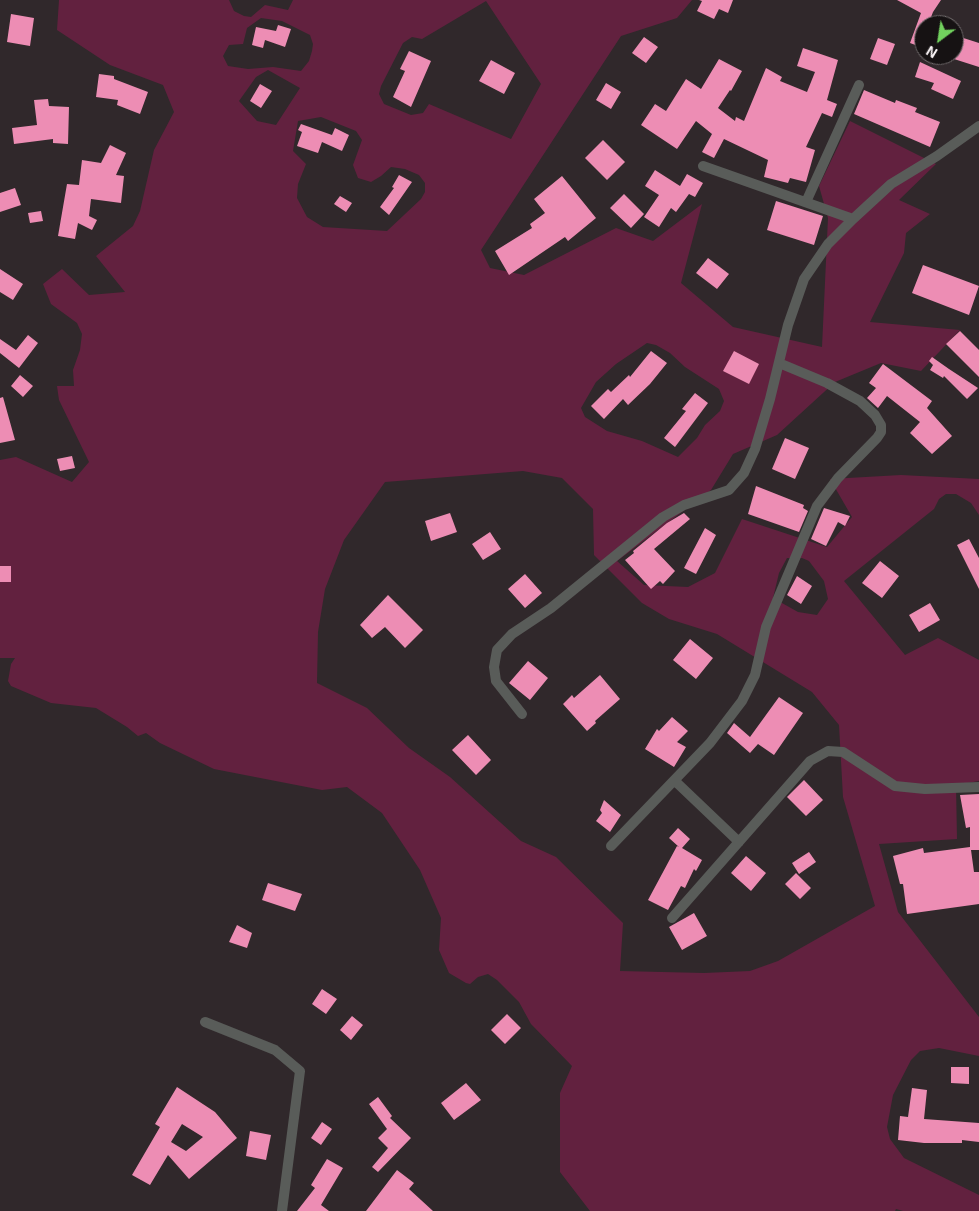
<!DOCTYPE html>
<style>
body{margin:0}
#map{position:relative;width:979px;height:1211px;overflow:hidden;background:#30282b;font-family:"Exo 2",sans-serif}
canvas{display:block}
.north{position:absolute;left:914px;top:15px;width:50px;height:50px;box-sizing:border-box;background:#161213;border:1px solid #716c6d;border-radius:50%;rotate:211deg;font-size:14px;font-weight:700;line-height:20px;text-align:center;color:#f9f3f5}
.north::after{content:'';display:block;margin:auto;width:18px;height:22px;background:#72d25e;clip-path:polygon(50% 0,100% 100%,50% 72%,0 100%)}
</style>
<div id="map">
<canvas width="979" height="1211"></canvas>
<div class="north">N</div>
</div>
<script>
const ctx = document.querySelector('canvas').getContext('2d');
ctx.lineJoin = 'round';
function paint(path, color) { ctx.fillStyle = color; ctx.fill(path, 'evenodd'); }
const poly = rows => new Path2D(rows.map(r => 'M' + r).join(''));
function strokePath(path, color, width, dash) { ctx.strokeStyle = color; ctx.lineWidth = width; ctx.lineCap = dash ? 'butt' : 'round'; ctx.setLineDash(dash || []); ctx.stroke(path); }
const green = poly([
 [59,0,229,0,234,11,244,16,251,17,265,5,288,10,293,0,692,0,677,18,621,36,481,250,490,268,524,275,616,228,653,241,702,204,681,283,733,327,822,347,828,218,819,186,850,121,936,164,899,200,930,214,906,233,904,253,870,322,960,330,921,371,881,363,835,382,777,435,733,454,711,490,617,561,644,585,688,587,715,573,742,519,827,547,852,517,830,479,901,475,979,479,979,515,971,503,956,494,946,494,939,499,934,509,844,581,905,655,938,638,979,660,979,781,956,785,957,839,879,844,898,912,979,1017,979,1056,939,1048,920,1051,911,1060,893,1095,887,1127,890,1139,904,1158,979,1195,979,1211,903,1211,896,1209,895,1211,590,1211,560,1172,560,1093,572,1066,531,1024,519,1002,497,980,488,974,478,977,470,984,466,983,449,973,439,950,441,918,420,870,382,813,347,787,322,790,214,769,160,743,146,733,138,736,127,727,96,708,51,703,11,686,8,681,11,664,15,658,0,658,0,460,16,457,72,482,89,462,59,400,57,386,74,386,73,370,80,350,82,334,77,323,51,304,43,284,62,269,89,295,125,292,96,256,133,226,140,211,154,150,174,112,163,85,110,65,57,30],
 [486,1,541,84,511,139,429,104,423,113,411,115,384,104,379,94,381,86,403,43,412,37,422,39],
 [261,18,282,21,310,35,313,44,312,51,309,61,301,71,273,67,248,69,228,66,223,56,229,45,243,44,247,28],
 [268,70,300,88,276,125,257,121,239,101,256,77],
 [321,117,356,131,362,140,353,165,358,178,371,182,381,176,391,167,405,169,419,175,425,183,425,192,421,199,387,231,323,227,307,217,297,198,298,184,306,164,293,151,298,121],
 [647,343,656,345,670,353,685,367,719,389,724,401,720,411,705,425,697,438,678,457,642,441,607,431,585,417,581,408,596,382,616,364],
 [523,471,562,478,593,509,594,555,642,603,669,619,717,634,812,692,839,725,843,797,875,906,778,961,750,971,704,973,620,971,623,923,556,857,521,841,450,777,409,748,367,708,317,683,318,632,325,589,344,540,385,482],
 [787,558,802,558,809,561,824,581,828,599,817,615,798,612,773,598,779,573]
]);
const building = poly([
 [699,0,733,0,728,13,719,9,714,19,697,11,702,1],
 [897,0,941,0,933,12,928,25,924,25,924,37,921,47,910,43,921,13],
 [11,14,34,18,30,46,7,42],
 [278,25,291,29,285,47,265,40,263,48,252,45,256,27,276,31],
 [954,35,979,43,979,67,954,59],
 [644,37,658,47,646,63,632,53],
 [878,38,895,44,887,65,870,59],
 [803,48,838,60,827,100,837,104,832,117,822,113,806,147,815,150,806,182,790,178,788,183,764,177,768,160,724,139,714,158,702,152,712,134,696,121,677,149,641,125,655,104,666,111,686,79,701,89,719,59,742,71,731,91,730,90,718,108,735,121,736,117,744,121,766,68,782,77,780,81,807,92,815,72,797,66],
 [409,51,431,61,411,107,393,97,405,71,400,69],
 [491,60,515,73,504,94,479,81],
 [920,62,961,81,953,99,931,89,934,83,915,77],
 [99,74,114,76,114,79,148,92,140,114,117,105,118,100,96,97],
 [606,83,621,92,611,109,596,100],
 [260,84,272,91,261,108,250,101],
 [864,90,895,103,896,100,917,108,915,112,940,122,930,147,854,114],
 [48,99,49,106,69,107,68,144,53,143,53,139,14,144,12,128,37,125,34,100],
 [301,124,332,135,335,128,349,135,342,151,322,142,318,153,297,146,302,132,298,130],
 [603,140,625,162,607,180,585,158],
 [110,145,126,153,116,175,124,176,121,203,91,199,89,216,97,220,92,230,78,223,75,239,58,236,67,184,79,185,82,160,101,163],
 [655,170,680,186,687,174,703,183,695,197,689,194,676,212,671,208,659,227,644,217,659,195,645,186],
 [399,175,412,182,389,215,380,207,394,188,392,187],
 [562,176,596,218,568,241,565,237,509,275,495,251,532,228,530,224,545,213,534,199],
 [15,188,21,205,0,212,0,193],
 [624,194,644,214,631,228,610,208],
 [340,196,352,203,346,212,334,204],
 [776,201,823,216,814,245,767,230],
 [41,211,43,221,30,223,28,213],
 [708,258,729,274,717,289,696,273],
 [923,265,979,286,969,315,912,293],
 [0,269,23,284,13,300,0,292],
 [960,331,979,350,979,377,946,344],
 [28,335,38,343,19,368,0,353,0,339,16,350],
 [651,351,667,363,650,384,628,405,623,399,604,419,591,406,608,389,611,392,629,375,630,377],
 [734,351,759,364,749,384,723,371],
 [932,357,949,369,978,388,967,399,944,376,943,378,930,370,933,365,929,361],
 [883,364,932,401,927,408,952,436,932,454,910,433,920,422,887,396,878,408,867,398,876,388,869,383],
 [20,375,33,386,23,397,11,386],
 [695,393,708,403,675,447,664,438,686,411,682,409],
 [3,397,15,440,0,443,0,398],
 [785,438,809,448,795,479,772,469],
 [72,456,75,468,60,471,57,459],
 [756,486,804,505,803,508,808,511,799,532,748,514],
 [824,508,850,516,845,526,838,522,826,546,811,539],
 [450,513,457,532,431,541,425,521],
 [684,513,690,519,654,549,675,571,663,584,660,581,651,589,625,560,634,553,633,551,667,523],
 [705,528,716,535,696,574,684,568],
 [490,532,501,549,483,560,472,544],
 [969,539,979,558,979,589,957,545],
 [880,561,899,576,882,598,862,583],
 [0,566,11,566,11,582,0,582],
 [525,574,542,593,525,608,508,589],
 [797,576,812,586,801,604,787,595],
 [388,595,423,630,405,648,385,627,372,638,360,625],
 [930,603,940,620,919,632,909,615],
 [690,639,713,658,696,679,673,660],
 [528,661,548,678,530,700,509,683],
 [600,675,620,699,595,721,596,723,587,731,563,704,572,695,574,698],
 [779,697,803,713,774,755,758,744,750,753,727,733,734,723,750,737],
 [672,717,688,731,677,742,686,747,674,767,645,749,657,729,659,731],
 [468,735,491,760,476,775,452,750],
 [804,780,823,800,806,816,787,797],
 [979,794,979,850,971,850,974,872,979,872,979,904,907,914,903,884,900,884,893,856,923,848,924,853,970,847,970,827,966,828,960,795],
 [604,800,621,815,610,832,596,821,602,813,600,810],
 [678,828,690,839,682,848,702,860,696,871,694,869,685,888,681,886,668,910,648,900,677,846,679,847,669,838],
 [809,852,816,862,799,874,792,863],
 [746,856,766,873,751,891,731,873],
 [796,873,811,888,800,899,785,884],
 [268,883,302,894,295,911,262,900],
 [694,913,707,936,682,950,669,927],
 [237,925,252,933,247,948,229,942],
 [322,989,337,999,326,1014,312,1004],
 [507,1014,521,1028,505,1044,491,1030],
 [352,1016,363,1025,351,1040,340,1030],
 [951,1067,969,1067,969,1084,951,1083],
 [466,1083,481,1100,454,1120,441,1103],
 [177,1087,215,1112,237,1138,189,1179,168,1155,150,1185,132,1175,160,1127,155,1124],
 [182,1124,203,1137,186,1151,171,1142],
 [912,1088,927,1090,924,1119,979,1123,979,1142,962,1140,962,1143,924,1143,898,1140,900,1116,908,1117],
 [378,1097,392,1116,390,1118,411,1138,378,1172,372,1167,388,1148,378,1138,387,1129,369,1104],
 [322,1122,332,1129,321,1145,311,1138],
 [250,1131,271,1135,266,1160,246,1156],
 [327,1159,343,1168,321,1205,329,1211,297,1211,315,1188,311,1185],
 [397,1170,414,1183,409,1189,433,1211,366,1211]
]);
const minor = poly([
 [703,166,853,219,891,184,937,156,979,126],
 [806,202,859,85],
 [522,714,496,681,494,667,497,650,512,634,551,608,663,517,684,505,729,490,744,473,755,449,770,399,788,325,804,279,828,244,853,219],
 [675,781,739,842],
 [611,846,710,743,742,701,755,675,766,627,817,506,838,478,877,438,881,432,881,425,875,415,860,401,827,383,779,363],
 [672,918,810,761,828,751,843,752,895,786,925,789,979,787],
 [205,1022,275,1050,300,1071,282,1211]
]);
paint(green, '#62213f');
paint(building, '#ed8db4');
strokePath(minor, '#595c59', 10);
</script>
